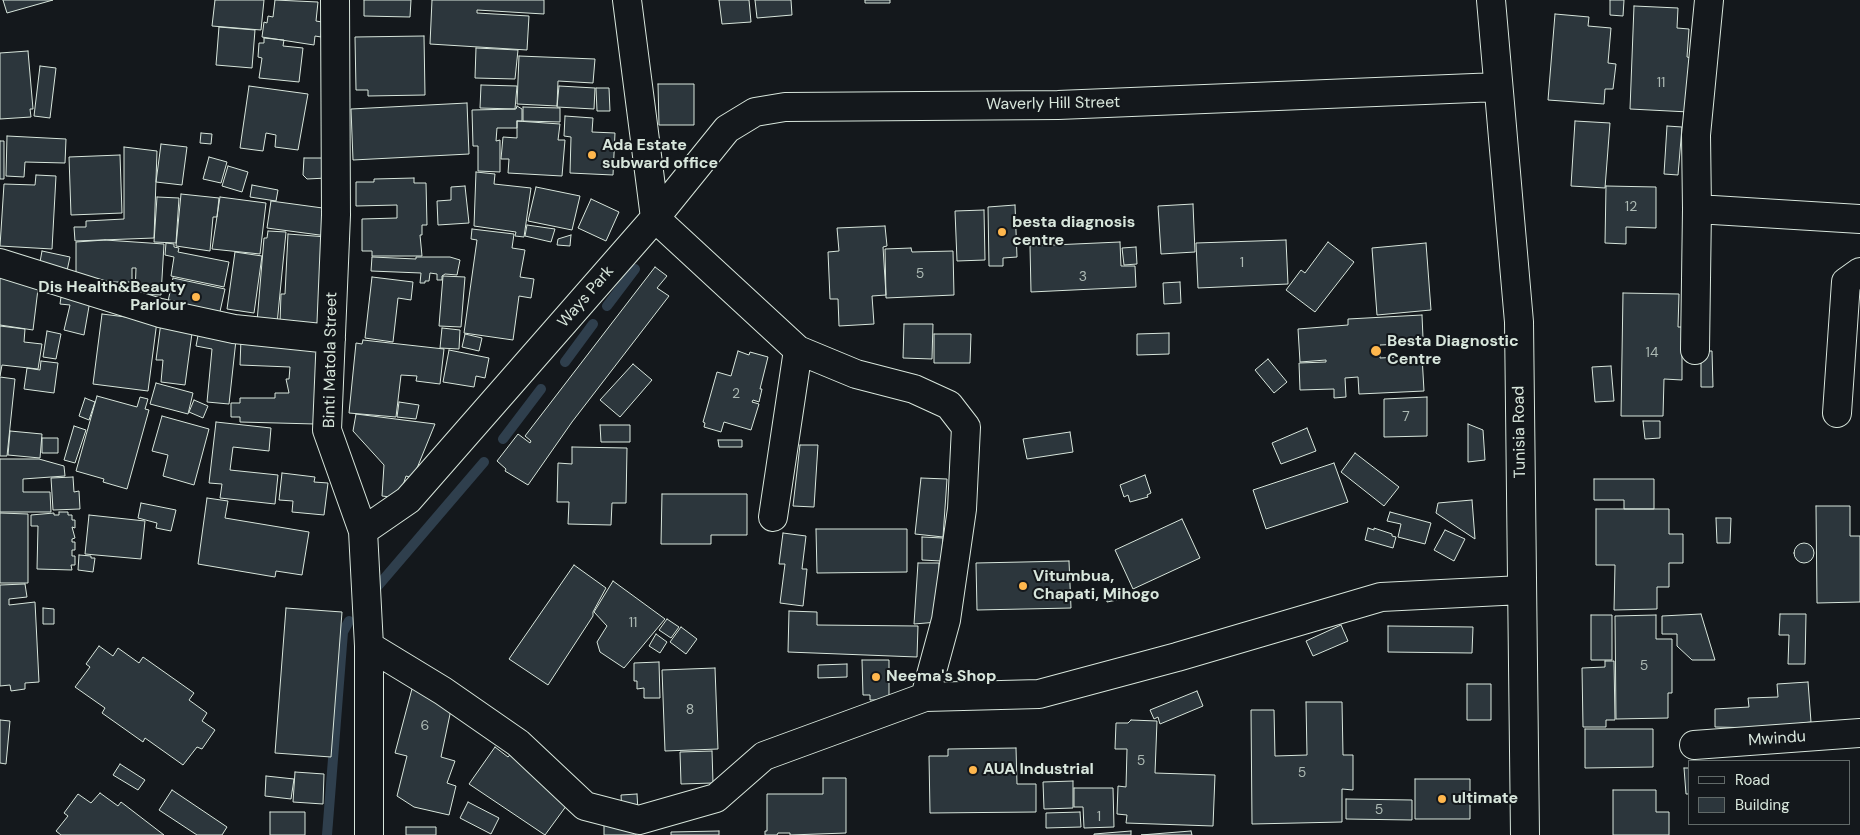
<!DOCTYPE html>
<style>
body{margin:0}
#map{position:relative;width:1860px;height:835px;overflow:hidden;background:#14181c;font-family:"DM Sans",sans-serif}
canvas{display:block}
.legend{position:absolute;left:1688px;top:760px;width:162px;height:65px;box-sizing:border-box;background:#14181c;border:1px solid #626a69;margin:0;padding:6px 9px;list-style:none;font-size:15px;color:#d8e6dc}
.legend li{display:flex;align-items:center;gap:10px;height:25px}
.legend b{width:25px;border:1px solid #626a69}
</style>
<div id="map">
<canvas width="1860" height="835"></canvas>
<ul class="legend">
<li><b style="height:6px;background:#14181c"></b>Road</li>
<li><b style="height:14px;background:#2c363c"></b>Building</li>
</ul>
</div>
<script>
const ctx = document.querySelector('canvas').getContext('2d');
ctx.lineJoin = 'round';
const poly = rows => new Path2D(rows.map(r => 'M' + r).join(''));
function strokePath(path, color, width, dash) { ctx.strokeStyle = color; ctx.lineWidth = width; ctx.lineCap = dash ? 'butt' : 'round'; ctx.setLineDash(dash || []); ctx.stroke(path); }
function paint(path, color) { ctx.fillStyle = color; ctx.fill(path, 'evenodd'); }
function write(font, color, halo, rows, align = 'center') {
  ctx.font = font + ' "DM Sans",sans-serif'; ctx.lineWidth = 4; ctx.setLineDash([]); ctx.textBaseline = 'middle'; ctx.strokeStyle = halo; ctx.fillStyle = color; for (const [text, x, y, turn = 0] of rows) {
    ctx.save(); ctx.translate(x, y); ctx.rotate((+turn || 0) * Math.PI / 180); ctx.textAlign = isNaN(turn) ? turn : align; if (halo) ctx.strokeText(text, 0, 0); ctx.fillText(text, 0, 0); ctx.restore();
  }
}
const stream = poly([
 [607,306,635,269],
 [565,362,593,324],
 [503,439,541,389],
 [371,594,484,462],
 [327,835,343,632,349,621]
]);
const building = poly([
 [3,0,53,0,7,13,3,0],
 [215,0,264,0,261,30,212,26,215,0],
 [275,0,318,2,316,21,322,22,321,37,315,36,314,45,262,37,264,22,267,23,268,16,273,17,275,0],
 [364,0,411,0,410,17,364,16,364,0],
 [432,0,544,0,544,14,477,10,477,13,529,16,527,50,430,44,432,0],
 [719,0,749,0,751,22,722,24,719,0],
 [755,0,791,0,792,15,757,18,755,0],
 [865,0,890,0,890,3,865,3,865,0],
 [1610,0,1624,0,1623,16,1610,15,1610,0],
 [1634,6,1678,8,1677,28,1689,29,1687,57,1691,58,1689,112,1630,109,1634,6],
 [1555,14,1589,17,1588,26,1611,28,1608,63,1616,64,1613,89,1605,89,1604,104,1548,100,1555,14],
 [219,27,255,30,252,68,216,65,219,27],
 [424,36,425,95,368,96,368,90,356,90,355,37,424,36],
 [264,38,284,40,283,46,303,48,299,82,259,78,262,58,258,57,259,43,264,43,264,38],
 [476,48,518,50,515,79,475,78,476,48],
 [28,51,33,109,30,109,31,117,0,119,0,53,28,51],
 [519,56,595,59,593,83,558,81,557,106,517,104,519,56],
 [40,66,56,68,50,118,34,116,40,66],
 [658,84,694,84,694,125,659,125,658,84],
 [481,85,517,86,515,109,480,108,481,85],
 [249,86,308,94,298,150,275,147,276,135,266,133,263,151,240,148,249,86],
 [559,86,595,88,594,109,557,107,559,86],
 [596,88,609,88,610,111,597,111,596,88],
 [467,103,469,154,353,160,351,109,467,103],
 [517,106,522,109,522,121,517,121,517,128,497,128,496,141,500,140,500,172,478,171,478,146,473,146,472,110,516,109,517,106],
 [523,107,560,108,560,122,523,121,523,107],
 [565,116,593,118,592,132,615,133,613,175,570,173,571,137,564,136,565,116],
 [517,121,560,124,558,140,565,140,562,176,508,173,509,159,501,159,503,137,517,138,517,121],
 [1575,121,1610,123,1605,188,1571,186,1575,121],
 [1667,126,1682,127,1678,175,1664,174,1667,126],
 [201,133,212,134,211,144,200,143,201,133],
 [7,136,66,139,65,163,25,162,24,177,6,176,7,136],
 [0,141,4,141,4,179,0,179,0,141],
 [161,144,187,147,182,185,156,182,161,144],
 [124,147,157,151,154,238,75,241,74,227,86,227,86,221,124,219,124,147],
 [120,155,122,213,71,215,69,157,120,155],
 [209,157,227,162,221,183,203,179,209,157],
 [304,158,329,158,327,178,307,179,303,175,304,158],
 [228,166,248,172,242,192,222,186,228,166],
 [476,172,495,174,494,184,531,188,524,237,515,236,516,232,474,226,476,172],
 [36,175,56,176,52,249,0,246,4,184,35,185,36,175],
 [414,178,414,183,426,183,427,225,422,225,422,235,420,235,422,256,372,256,372,251,362,251,362,219,397,218,397,205,356,206,356,182,374,182,374,179,414,178],
 [252,185,278,190,276,201,250,197,252,185],
 [465,186,469,223,438,225,437,201,451,200,451,187,465,186],
 [1606,186,1656,187,1656,228,1626,227,1626,244,1605,243,1606,186],
 [536,187,580,196,572,230,528,221,536,187],
 [181,194,219,198,217,217,213,217,210,251,176,246,181,194],
 [157,197,179,198,176,243,154,242,157,197],
 [220,197,266,203,260,254,212,249,220,197],
 [591,199,619,212,606,241,578,228,591,199],
 [271,201,330,209,327,236,267,228,271,201],
 [1193,204,1195,252,1161,254,1158,206,1193,204],
 [1015,205,1017,257,1003,258,1003,266,989,266,988,207,1015,205],
 [984,210,985,260,957,261,955,211,984,210],
 [527,225,555,229,551,242,525,236,527,225],
 [885,226,887,246,883,247,886,295,872,296,874,324,839,326,838,299,830,299,828,252,839,251,837,228,885,226],
 [472,229,514,234,512,248,525,250,520,277,534,279,531,298,519,296,513,340,464,333,477,240,471,239,472,229],
 [268,231,286,232,277,324,257,322,264,238,267,238,268,231],
 [288,234,327,237,326,325,280,323,281,294,285,294,288,234],
 [571,235,570,246,557,245,558,239,571,235],
 [105,240,164,244,161,295,135,294,136,268,132,268,132,282,92,282,92,277,76,277,76,242,105,240],
 [1286,240,1288,284,1198,288,1196,243,1286,240],
 [1120,242,1121,266,1135,266,1136,287,1031,292,1030,246,1120,242],
 [1328,242,1354,262,1315,312,1286,290,1301,270,1305,273,1328,242],
 [166,243,174,244,174,247,179,248,178,252,229,262,224,287,171,276,174,257,165,255,166,243],
 [1426,243,1431,310,1377,315,1372,248,1426,243],
 [1136,247,1137,264,1124,265,1122,248,1136,247],
 [911,248,912,252,953,251,954,295,886,298,885,249,911,248],
 [42,251,70,257,65,280,38,273,42,251],
 [235,252,262,256,254,313,227,309,235,252],
 [372,257,416,259,416,257,450,257,460,260,457,275,445,274,442,276,442,280,437,280,437,274,430,273,429,281,425,281,425,283,420,283,421,273,371,271,372,257],
 [655,267,667,276,657,288,669,296,572,422,528,485,505,471,506,469,497,461,518,434,530,443,531,441,525,436,655,267],
 [443,276,465,277,461,327,439,326,443,276],
 [0,277,38,289,33,330,0,325,0,277],
 [372,277,413,282,411,300,398,298,393,342,365,338,372,277],
 [173,278,225,289,219,316,167,306,173,278],
 [1180,282,1181,303,1164,304,1163,283,1180,282],
 [1623,293,1679,294,1678,327,1682,327,1682,380,1664,379,1663,416,1621,416,1623,293],
 [91,295,84,335,64,330,70,305,60,304,61,297,91,295],
 [102,314,157,321,148,391,93,384,102,314],
 [1422,315,1423,338,1403,339,1403,344,1380,345,1380,358,1422,356,1424,391,1359,394,1358,377,1345,378,1346,397,1334,398,1334,389,1300,390,1299,363,1326,362,1326,360,1300,362,1298,329,1348,325,1348,319,1422,315],
 [161,322,193,326,185,385,161,382,163,360,156,360,161,322],
 [904,324,933,324,932,359,903,358,904,324],
 [200,325,236,340,229,404,207,402,212,349,196,346,200,325],
 [0,326,25,329,24,342,42,344,38,369,2,365,0,376,0,326],
 [442,328,460,330,459,349,440,348,442,328],
 [47,331,61,334,56,359,43,357,47,331],
 [1169,333,1169,354,1137,355,1137,334,1169,333],
 [465,334,482,338,479,351,462,347,465,334],
 [934,334,971,334,970,363,934,363,934,334],
 [241,339,318,341,315,424,240,422,240,417,231,417,231,403,240,403,240,398,275,398,275,393,289,393,286,379,289,379,290,367,240,365,241,339],
 [363,340,444,349,440,384,416,381,417,376,401,375,396,417,349,413,356,343,362,344,363,340],
 [449,350,489,358,485,378,476,376,474,387,443,382,449,350],
 [738,351,749,355,750,352,768,357,760,389,762,389,759,402,753,400,752,402,759,404,751,430,724,422,721,432,704,427,705,423,703,422,717,372,731,376,738,351],
 [1701,351,1712,351,1713,387,1701,387,1701,351],
 [1268,359,1287,382,1274,393,1255,370,1268,359],
 [41,361,58,363,54,393,24,389,27,368,40,370,41,361],
 [633,364,652,380,620,417,600,400,633,364],
 [1611,366,1614,401,1595,402,1592,367,1611,366],
 [0,377,15,379,7,456,0,456,0,377],
 [156,383,193,393,188,414,150,404,156,383],
 [97,396,137,407,140,397,148,399,145,409,149,410,127,489,103,482,104,479,76,471,97,396],
 [1427,397,1427,436,1384,437,1384,399,1427,397],
 [85,398,95,402,89,420,79,416,85,398],
 [194,400,208,406,203,418,189,412,194,400],
 [399,402,419,405,416,419,397,417,399,402],
 [356,414,435,424,413,478,406,476,399,498,382,496,384,465,353,431,356,414],
 [162,416,209,429,194,485,163,476,168,455,152,451,162,416],
 [1643,421,1660,421,1660,438,1645,439,1643,421],
 [216,422,271,428,269,451,233,447,230,470,278,475,275,504,220,498,222,484,209,483,216,422],
 [1468,424,1483,430,1485,460,1468,462,1468,424],
 [600,425,630,425,630,442,601,442,600,425],
 [74,426,86,430,75,463,64,460,74,426],
 [1307,428,1316,451,1281,464,1272,443,1307,428],
 [10,431,42,434,40,458,8,455,10,431],
 [1070,432,1073,452,1027,459,1023,439,1070,432],
 [42,438,58,438,58,453,42,453,42,438],
 [718,440,742,440,742,447,719,447,718,440],
 [800,445,818,445,814,507,793,506,800,445],
 [572,447,627,448,626,503,612,503,611,525,568,524,569,502,557,502,558,463,572,464,572,447],
 [1355,453,1399,487,1384,506,1341,472,1355,453],
 [0,459,39,459,64,466,65,476,23,479,23,492,50,492,51,512,0,512,0,459],
 [1334,463,1348,502,1266,529,1253,490,1334,463],
 [282,473,315,477,314,482,328,483,324,515,292,512,293,501,279,500,282,473],
 [1145,475,1151,493,1147,495,1148,497,1130,502,1128,495,1124,497,1120,485,1145,475],
 [73,477,74,492,79,491,80,509,53,510,51,478,73,477],
 [921,478,947,479,943,537,915,534,921,478],
 [1594,479,1654,479,1654,509,1624,509,1624,500,1594,500,1594,479],
 [662,494,747,494,747,535,711,535,711,544,661,544,662,494],
 [207,498,228,501,225,518,309,532,302,575,276,571,275,577,198,564,207,498],
 [1472,500,1475,539,1436,513,1438,503,1472,500],
 [141,503,176,510,171,531,156,528,157,523,138,518,141,503],
 [1816,506,1850,506,1850,536,1860,536,1860,602,1817,603,1816,506],
 [1596,509,1669,509,1669,534,1683,534,1683,563,1669,563,1669,587,1657,587,1657,609,1614,610,1615,565,1596,565,1596,509],
 [59,512,68,512,68,515,72,515,72,520,75,520,75,528,72,527,75,538,72,539,72,542,75,542,75,550,72,550,72,556,75,556,75,565,71,565,72,570,37,569,38,526,31,526,31,515,54,513,54,515,59,515,59,512],
 [1390,512,1431,523,1425,544,1398,537,1401,524,1387,521,1390,512],
 [0,513,28,514,28,583,0,583,0,513],
 [89,515,145,521,141,559,85,554,89,515],
 [1716,518,1731,518,1730,543,1717,543,1716,518],
 [1182,519,1200,558,1133,589,1115,550,1182,519],
 [1368,528,1374,530,1374,528,1392,534,1392,536,1396,537,1393,548,1365,540,1368,528],
 [816,529,907,529,907,572,817,573,816,529],
 [1445,530,1465,539,1454,561,1434,550,1445,530],
 [783,533,806,536,802,569,807,569,803,606,780,603,785,564,779,564,783,533],
 [922,537,943,538,941,561,922,560,922,537],
 '1794 553a10 10 0 1 1 20 0a10 10 0 1 1-20 0Z',
 [79,555,91,556,91,558,95,558,93,572,78,570,79,555],
 [1069,561,1071,608,977,610,976,563,1069,561],
 [918,563,939,563,938,622,914,624,918,563],
 [574,565,606,588,593,612,593,616,548,685,509,659,574,565],
 [613,581,665,619,624,668,600,652,597,642,607,626,594,612,613,581],
 [25,584,27,597,9,599,9,605,35,602,39,682,25,683,25,689,11,691,10,685,0,686,0,585,25,584],
 [1117,593,1117,600,1107,602,1106,594,1117,593],
 [43,608,54,609,54,624,43,624,43,608],
 [286,608,342,612,331,757,275,753,286,608],
 [789,611,817,612,817,625,918,626,917,657,788,652,789,611],
 [1701,614,1715,660,1692,660,1677,646,1677,634,1662,634,1662,616,1701,614],
 [1780,614,1806,614,1805,664,1788,664,1789,635,1779,635,1780,614],
 [1591,615,1612,615,1612,660,1591,660,1591,615],
 [1656,615,1656,639,1672,639,1672,693,1668,693,1668,718,1616,719,1615,616,1656,615],
 [667,619,679,627,671,638,659,630,667,619],
 [1341,625,1348,641,1313,656,1306,641,1341,625],
 [1388,626,1473,627,1472,653,1388,652,1388,626],
 [681,627,697,639,686,654,670,642,681,627],
 [656,634,667,642,660,653,649,646,656,634],
 [99,646,113,656,118,648,139,663,143,657,194,693,189,700,207,713,202,721,215,730,202,749,197,747,183,765,145,738,143,742,102,713,105,708,75,687,90,667,86,664,99,646],
 [862,660,889,660,889,700,870,700,870,695,863,695,862,660],
 [1605,661,1614,661,1615,720,1606,720,1606,727,1583,727,1582,668,1605,667,1605,661],
 [659,662,660,698,644,698,644,688,637,689,637,681,634,681,634,663,659,662],
 [847,664,847,677,818,678,818,665,847,664],
 [715,668,718,749,665,751,662,670,715,668],
 [1808,682,1811,722,1760,728,1715,727,1715,709,1749,707,1748,698,1778,697,1777,684,1808,682],
 [1467,684,1491,684,1491,720,1467,720,1467,684],
 [413,685,453,700,441,757,455,761,447,783,456,786,449,815,414,807,397,796,407,756,395,753,413,685],
 [1197,691,1203,706,1160,724,1158,717,1154,719,1150,710,1197,691],
 [1306,702,1342,702,1343,755,1353,755,1353,790,1342,789,1342,822,1252,824,1251,710,1274,710,1275,756,1307,755,1306,702],
 [0,720,10,721,6,764,0,763,0,720],
 [1131,720,1157,721,1155,773,1215,775,1213,826,1126,823,1127,815,1117,814,1118,786,1126,787,1127,749,1115,749,1116,723,1128,723,1131,720],
 [1585,729,1653,729,1653,767,1585,768,1585,729],
 [495,747,508,757,514,750,572,798,545,835,469,784,495,747],
 [1016,748,1017,784,1036,784,1036,812,930,813,929,756,948,756,948,749,1016,748],
 [712,751,713,783,681,784,680,752,712,751],
 [120,764,145,780,138,790,113,775,120,764],
 [1684,768,1689,768,1689,794,1686,794,1684,768],
 [295,772,324,774,323,804,293,802,295,772],
 [266,776,294,779,291,799,265,796,266,776],
 [823,778,846,778,846,833,790,835,790,833,778,833,777,835,765,835,765,831,767,831,767,794,823,794,823,778],
 [1415,779,1470,779,1470,819,1415,819,1415,779],
 [1073,781,1073,808,1044,809,1043,782,1073,781],
 [1074,788,1113,788,1114,827,1084,828,1083,807,1074,807,1074,788],
 [172,790,227,827,222,835,197,835,159,810,172,790],
 [1613,790,1656,790,1656,812,1669,812,1669,835,1613,835,1613,790],
 [100,793,118,806,121,802,164,835,61,835,56,831,68,816,64,813,78,794,91,803,100,793],
 [637,794,638,811,622,812,621,795,637,794],
 [1346,799,1412,800,1412,820,1346,819,1346,799],
 [468,802,499,818,491,834,460,818,468,802],
 [270,812,305,812,305,835,270,835,270,812],
 [1080,812,1081,827,1046,828,1046,813,1080,812],
 [636,822,636,835,604,835,604,823,636,822],
 [406,827,436,827,436,835,406,835,406,827],
 [719,831,719,835,671,835,671,832,719,831],
 [1131,831,1131,835,1094,835,1094,834,1131,831],
 [1191,831,1192,835,1141,835,1191,831]
]);
const minor = poly([
 [335,0,336,215,327,430,363,531,369,646,369,835],
 [1491,0,1519,322,1525,835],
 [1697,209,1696,135,1709,0],
 [0,263,160,313,234,329,331,339],
 [1695,350,1697,209,1860,219],
 [1837,413,1846,282,1860,272],
 [773,517,798,350],
 [363,531,408,500,655,218,627,0],
 [369,646,443,691,518,743,585,806,639,820,716,798,764,756,925,697,1039,694,1177,657,1381,597,1522,590],
 [925,697,946,620,962,509,966,427,949,405,914,389,856,374,798,350,655,218,727,129,755,112,785,107,1058,105,1498,87],
 [1694,745,1860,733]
]);
const markers = [
 [592,155,5,"#ffb74d"],
 [1002,232,5,"#ffb74d"],
 [196,297,5,"#ffb74d"],
 [1376,351,6,"#ffb74d"],
 [1023,586,5,"#ffb74d"],
 [876,677,5,"#ffb74d"],
 [973,770,5,"#ffb74d"],
 [1442,799,5,"#ffb74d"]
];
const numberNames = [
 ["11",1661,83],
 ["12",1631,207],
 ["1",1242,263],
 ["5",920,274],
 ["3",1083,277],
 ["14",1652,353],
 ["2",736,394],
 ["7",1406,417],
 ["11",633,623],
 ["5",1644,666],
 ["8",690,710],
 ["6",425,726],
 ["5",1141,761],
 ["5",1302,773],
 ["5",1379,810],
 ["1",1099,817]
];
const streetNames = [
 ["Waverly Hill Street",1053,104,-1],
 ["Ways Park",586,297,-49],
 ["Binti Matola Street",331,360,-89],
 ["Tunisia Road",1520,432,-91],
 ["Mwindu",1777,739,-4]
];
const poiNames = [
 ["Ada Estate",602,146],
 ["subward office",602,164],
 ["besta diagnosis",1012,223],
 ["centre",1012,241],
 ["Dis Health&Beauty",186,288,"right"],
 ["Parlour",186,306,"right"],
 ["Besta Diagnostic",1387,342],
 ["Centre",1387,360],
 ["Vitumbua,",1033,577],
 ["Chapati, Mihogo",1033,595],
 ["Neema's Shop",886,677],
 ["AUA Industrial",983,770],
 ["ultimate",1452,799]
];
strokePath(stream, '#2f3f4d', 10);
paint(building, '#2c363c');
strokePath(building, '#d8e6dc', 1);
strokePath(minor, '#d8e6dc', 30);
strokePath(minor, '#14181c', 28);
for (const [x, y, r, color] of markers) { const dot = new Path2D(); dot.arc(x, y, r, 0, 2 * Math.PI); ctx.fillStyle = color; ctx.fill(dot); strokePath(dot, '#14181c', 2); }
write('14px', '#adbab4', null, numberNames);
write('16px', '#d8e6dc', '#14181c', streetNames);
write('bold 16px', '#d8e6dc', '#14181c', poiNames, 'left');
</script>
